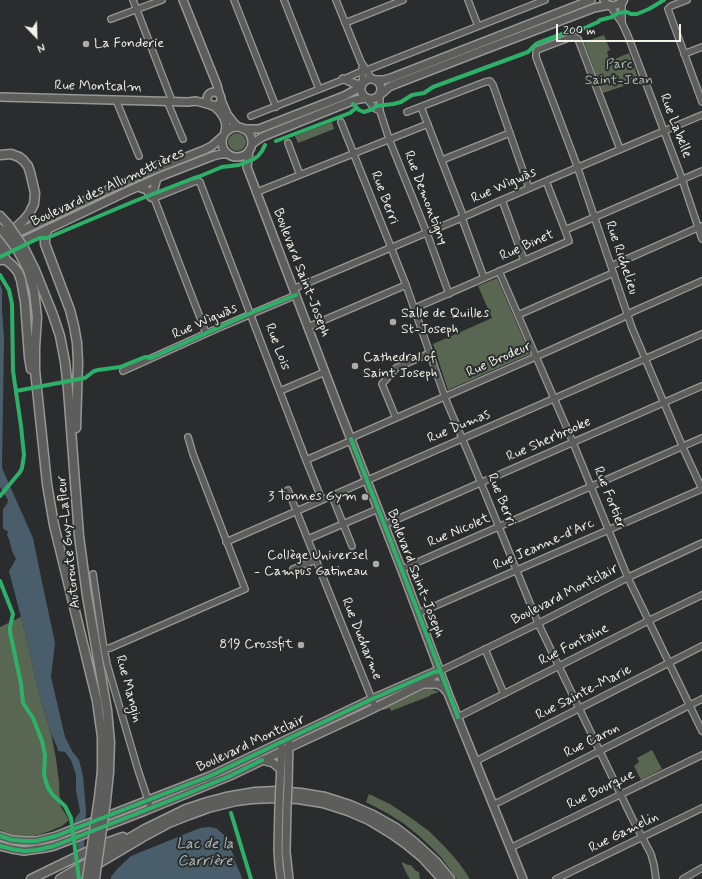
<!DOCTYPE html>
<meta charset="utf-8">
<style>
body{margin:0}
#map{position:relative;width:702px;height:879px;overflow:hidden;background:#2b2c2d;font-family:Mynerve,sans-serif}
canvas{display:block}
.north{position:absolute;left:16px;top:16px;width:40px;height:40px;-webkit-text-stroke:3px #2a2d2e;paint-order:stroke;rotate:157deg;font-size:11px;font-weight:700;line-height:16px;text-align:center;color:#f4f1e8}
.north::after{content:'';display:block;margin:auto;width:14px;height:18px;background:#f4f1e8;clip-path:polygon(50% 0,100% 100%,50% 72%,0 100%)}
.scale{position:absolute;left:556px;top:24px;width:125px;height:18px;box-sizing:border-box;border:2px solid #f4f1e8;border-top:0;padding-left:5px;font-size:12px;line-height:14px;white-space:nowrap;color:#f4f1e8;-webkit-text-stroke:3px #2a2d2e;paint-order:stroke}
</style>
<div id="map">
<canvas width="702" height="879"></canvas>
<div class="north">N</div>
<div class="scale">200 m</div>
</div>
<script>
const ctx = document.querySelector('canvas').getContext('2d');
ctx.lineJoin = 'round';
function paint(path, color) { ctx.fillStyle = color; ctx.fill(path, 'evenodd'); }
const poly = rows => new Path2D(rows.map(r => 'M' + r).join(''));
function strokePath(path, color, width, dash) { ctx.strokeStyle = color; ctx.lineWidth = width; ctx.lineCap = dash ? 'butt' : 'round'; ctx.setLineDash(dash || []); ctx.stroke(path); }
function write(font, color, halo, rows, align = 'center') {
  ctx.font = font + ' Mynerve,sans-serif'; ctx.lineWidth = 4; ctx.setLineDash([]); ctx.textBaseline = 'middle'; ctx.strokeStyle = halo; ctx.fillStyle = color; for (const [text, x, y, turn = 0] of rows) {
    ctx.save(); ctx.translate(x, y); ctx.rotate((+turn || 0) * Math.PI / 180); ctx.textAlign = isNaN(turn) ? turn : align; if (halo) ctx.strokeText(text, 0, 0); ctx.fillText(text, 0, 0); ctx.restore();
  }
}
const green = poly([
 [604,35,610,50,607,52,610,61,629,53,639,81,603,93,584,42],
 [332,122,334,129,298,143,295,136],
 '228 142a9 9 0 1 1 18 0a9 9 0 1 1-18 0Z',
 [497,278,530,354,448,390,433,344,492,318,478,286],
 [21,617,29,648,39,694,51,733,56,759,59,782,60,805,69,820,62,826,50,831,38,835,28,837,14,836,0,830,0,627],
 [425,689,432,689,439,692,430,695,430,696,391,711,390,708,383,710,382,708],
 [652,750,662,769,641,780,634,766,639,762,637,758],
 [369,794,390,804,411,818,429,831,446,848,459,863,470,879,457,879,441,857,430,846,418,835,403,823,387,813,366,802],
 [402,862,408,865,411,865,416,871,419,872,420,879,410,879,408,876,402,864]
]);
const water = poly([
 [0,284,2,290,2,309,4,339,2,468,33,538,42,582,55,643,51,677,65,737,72,751,79,760,83,776,86,810,84,848,88,879,82,879,74,823,76,817,80,812,79,806,76,790,76,775,71,760,65,752,58,751,57,747,51,733,39,694,29,648,9,571,16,559,12,551,9,539,7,535,8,531,5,530,3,528,3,509,7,504,8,500,0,487],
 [209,827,216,828,224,835,234,856,235,862,241,875,242,879,111,879,111,877,118,868,131,856,200,828]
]);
const minor = poly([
 [133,0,172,101],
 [234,0,276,107],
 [284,0,319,89],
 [336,0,361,62,372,79],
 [468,0,478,26],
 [687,0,671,6,668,9,702,102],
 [622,2,622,23],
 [610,6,622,23,628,36,681,176,702,239],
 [111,19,162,0],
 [345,23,403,0],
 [684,54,702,47],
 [362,68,363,83],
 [367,70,545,0],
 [380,95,380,111,389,139,428,236,449,294],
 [367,99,374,108,380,111],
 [116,100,139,156],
 [167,101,183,139],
 [421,107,462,213,463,221,484,278],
 [407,112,485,82,490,81,493,85,529,188],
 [251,116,340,81,362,71],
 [341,122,406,285,446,400,481,483,538,623,632,818,651,854,654,865,656,879],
 [288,143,300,175],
 [620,149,578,39,575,37,571,37,537,50,536,53,536,57,576,163,632,328,684,450,702,489],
 [442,160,510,133],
 [546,181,565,230],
 [257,192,428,124],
 [502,200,524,260],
 [611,266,702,226],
 [499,271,572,440,628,578,702,731],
 [293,289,459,219,502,200,574,169,702,115],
 [415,308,569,241,565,230,702,171],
 [518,315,613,273],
 [308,327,406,285],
 [206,333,154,198,196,181,200,182,201,185,306,460,322,500],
 [123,371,216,329,296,295],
 [280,391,325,372],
 [396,418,382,384,396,368,430,353],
 [306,460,348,442,355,436,533,358,622,318,632,312,702,281],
 [288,490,375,707],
 [332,496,352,546],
 [384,525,702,386],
 [308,539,378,509],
 [226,542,702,334],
 [293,569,316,560],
 [402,569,702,438],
 [93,574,103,643,107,664,138,770,151,809],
 [419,613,702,489],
 [104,649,110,648,245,589,193,454,188,437],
 [485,649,504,694],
 [440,671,535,625,631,576,702,543],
 [458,717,652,619,702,595],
 [476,761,702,646],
 [493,804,499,802,702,699],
 [510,848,702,755],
 [556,879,702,808],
 [683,879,702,868]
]);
const major = poly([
 [183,0,217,85,219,93],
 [604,0,606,4,613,6,619,4,622,0],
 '361 89a10 10 0 1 1 20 0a10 10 0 1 1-20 0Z',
 [343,79,347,80,355,84,362,84],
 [375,80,383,80,391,78,591,0],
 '207 99a7 7 0 1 1 14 0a7 7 0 1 1-14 0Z',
 [381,94,389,87,396,84,481,51,594,8,609,5],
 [0,97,188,102,196,101,211,105],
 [221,100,227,114,233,122,238,127],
 [213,105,220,112,224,118,226,125,225,132],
 '222 142a15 15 0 1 1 30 0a15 15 0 1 1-30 0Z',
 [243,129,259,129,344,96,357,89,361,86],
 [252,144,262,137,352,101,360,99,366,98],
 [249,151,247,167,339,409,403,573,449,696,523,879],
 [138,187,147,190,151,197,154,198,155,195,154,189,157,178],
 [11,236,103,192,138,176,204,150,212,146,222,137],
 [0,252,126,192,164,175,213,156,221,154,228,154],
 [425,684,437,684,443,687,446,691],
 [262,760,273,763,280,769],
 [280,784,282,748],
 [288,785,289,743],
 [279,805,278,849,279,865,281,879],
 [287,805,286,852,289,879],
 [0,836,12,840,25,841,36,841,56,836,210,776,372,699,434,672,438,671],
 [0,846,12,849,24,851,45,848,54,846,145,811,230,776,299,743,362,714,423,684,440,671]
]);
const highway = poly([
 [622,2,623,0],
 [0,155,11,154,19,157,23,160,28,166,30,172,35,193,34,204,29,214,23,221,3,240,2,251,6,260],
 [0,216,9,226],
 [47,230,45,238,45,244,70,310,74,326,77,343,78,362,76,428],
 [24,248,35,270,53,315,60,336,65,362,68,389,79,536,87,596,107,710,110,742,109,772],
 [18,251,28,270,34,291,37,317,35,348,35,370,47,484,54,525,97,701,102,737,102,771],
 [0,260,6,260,12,265,18,272,21,280,25,302,29,357,31,369],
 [31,879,103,844,123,837],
 [60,879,145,829,186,809,207,802,226,797,255,792,277,791,301,793,325,797,350,805,373,815,396,828,414,842,436,862,450,879],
 [72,879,143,837,169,823,189,815,208,808,236,801,252,799,275,798,298,799,323,803,348,811,369,820,392,834,406,844,423,858,442,879]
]);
const majorBridge = poly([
 [279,805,280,784],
 [287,805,288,785]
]);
const highwayBridge = poly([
 [9,226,24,248],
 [2,230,10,240,18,251],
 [87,879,99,797,102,771],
 [95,879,106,801,109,772]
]);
const cycleway = poly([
 [353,104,359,110,364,112,373,109,376,106,393,104,401,102,412,95,424,93,433,87,528,52,535,45,538,43,565,33,578,31,598,22,600,20,612,17,618,13,627,12,631,14,637,14,649,9,664,0],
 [276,141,350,113,356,108],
 [0,257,35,240,40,238,47,238,135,201,194,178,198,177,222,167,239,165,254,159,258,156,262,151,265,145],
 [0,275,9,290,12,304,13,371,21,426,24,455,22,468,20,472,0,496],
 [16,391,85,378,94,371,98,370,120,367,145,357,151,358,251,313,296,295],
 [351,439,403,573,458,717],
 [0,581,13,614,10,627,10,632,21,684,23,703,33,718,42,741,45,755,44,775,48,788,53,795,65,806,71,818,79,879],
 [231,813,251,879],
 [0,836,12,840,25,841,36,841,56,836,210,776,372,699,434,672,440,671],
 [0,846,12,849,24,851,37,850,54,846,184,795,230,776,262,760]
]);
const markers = [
 [86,44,4,"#aeaca7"],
 [393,322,4,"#aeaca7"],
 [355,366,4,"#aeaca7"],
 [365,497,4,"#aeaca7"],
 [376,564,4,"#aeaca7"],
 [301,645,4,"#aeaca7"]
];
const poiNames = [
 ["La Fonderie",94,44],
 ["Salle de Quilles",401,314],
 ["St-Joseph",401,330],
 ["Cathedral of",363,358],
 ["Saint Joseph",363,374],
 ["3 Tonnes Gym",357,497,"right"],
 ["Collège Universel",368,556,"right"],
 ["- Campus Gatineau",368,572,"right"],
 ["819 Crossfit",293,645,"right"]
];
const parkNames = [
 ["Parc",619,65],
 ["Saint-Jean",619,81]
];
const streetNames = [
 ["Rue Montcalm",98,87,1],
 ["Rue Labelle",675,126,69],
 ["Rue Wìgwàs",504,186,-24],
 ["Boulevard des Allumettières",108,188,-25],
 ["Rue Berri",384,198,69],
 ["Rue Demontigny",425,198,69],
 ["Rue Binet",527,246,-24],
 ["Rue Richelieu",621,258,71],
 ["Boulevard Saint-Joseph",301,273,69],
 ["Rue Wìgwàs",205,322,-24],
 ["Rue Lois",277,347,69],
 ["Rue Brodeur",499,360,-24],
 ["Rue Dumas",459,427,-23],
 ["Rue Sherbrooke",549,440,-24],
 ["Rue Fortier",609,498,68],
 ["Rue Berri",501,500,68],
 ["Rue Nicolet",459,531,-23],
 ["Autoroute Guy-Lafleur",69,542,-96],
 ["Rue Jeanne-d'Arc",544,545,-24],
 ["Boulevard Saint-Joseph",415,574,69],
 ["Boulevard Montclair",565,595,-27],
 ["Rue Ducharme",361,639,68],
 ["Rue Fontaine",574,645,-27],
 ["Rue Mangin",128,689,75],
 ["Rue Sainte-Marie",584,693,-27],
 ["Rue Caron",592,741,-27],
 ["Boulevard Montclair",251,744,-25],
 ["Rue Bourque",601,790,-26],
 ["Rue Gamelin",624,833,-26]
];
const waterNames = [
 ["Lac de la",205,845],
 ["Carrière",205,862]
];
paint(green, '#596651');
paint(water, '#495e6a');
strokePath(minor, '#979796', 8);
strokePath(major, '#979796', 10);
strokePath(highway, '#979796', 11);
strokePath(minor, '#5d5d5c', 5.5);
strokePath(major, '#5d5d5c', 7);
strokePath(highway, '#5d5d5c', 8);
strokePath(majorBridge, '#979796', 10, []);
strokePath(highwayBridge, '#979796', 11, []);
strokePath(majorBridge, '#5d5d5c', 7);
strokePath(highwayBridge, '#5d5d5c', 8);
strokePath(cycleway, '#2db169', 4);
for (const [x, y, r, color] of markers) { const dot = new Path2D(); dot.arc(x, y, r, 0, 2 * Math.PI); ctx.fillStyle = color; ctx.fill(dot); strokePath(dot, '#2a2d2e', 1.5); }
write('14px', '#f4f1e8', '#2a2d2e', poiNames, 'left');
write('14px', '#b1b6a7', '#2a2d2e', parkNames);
write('14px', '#f4f1e8', '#2a2d2e', streetNames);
write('italic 15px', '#b1b8b8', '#2a2d2e', waterNames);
</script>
